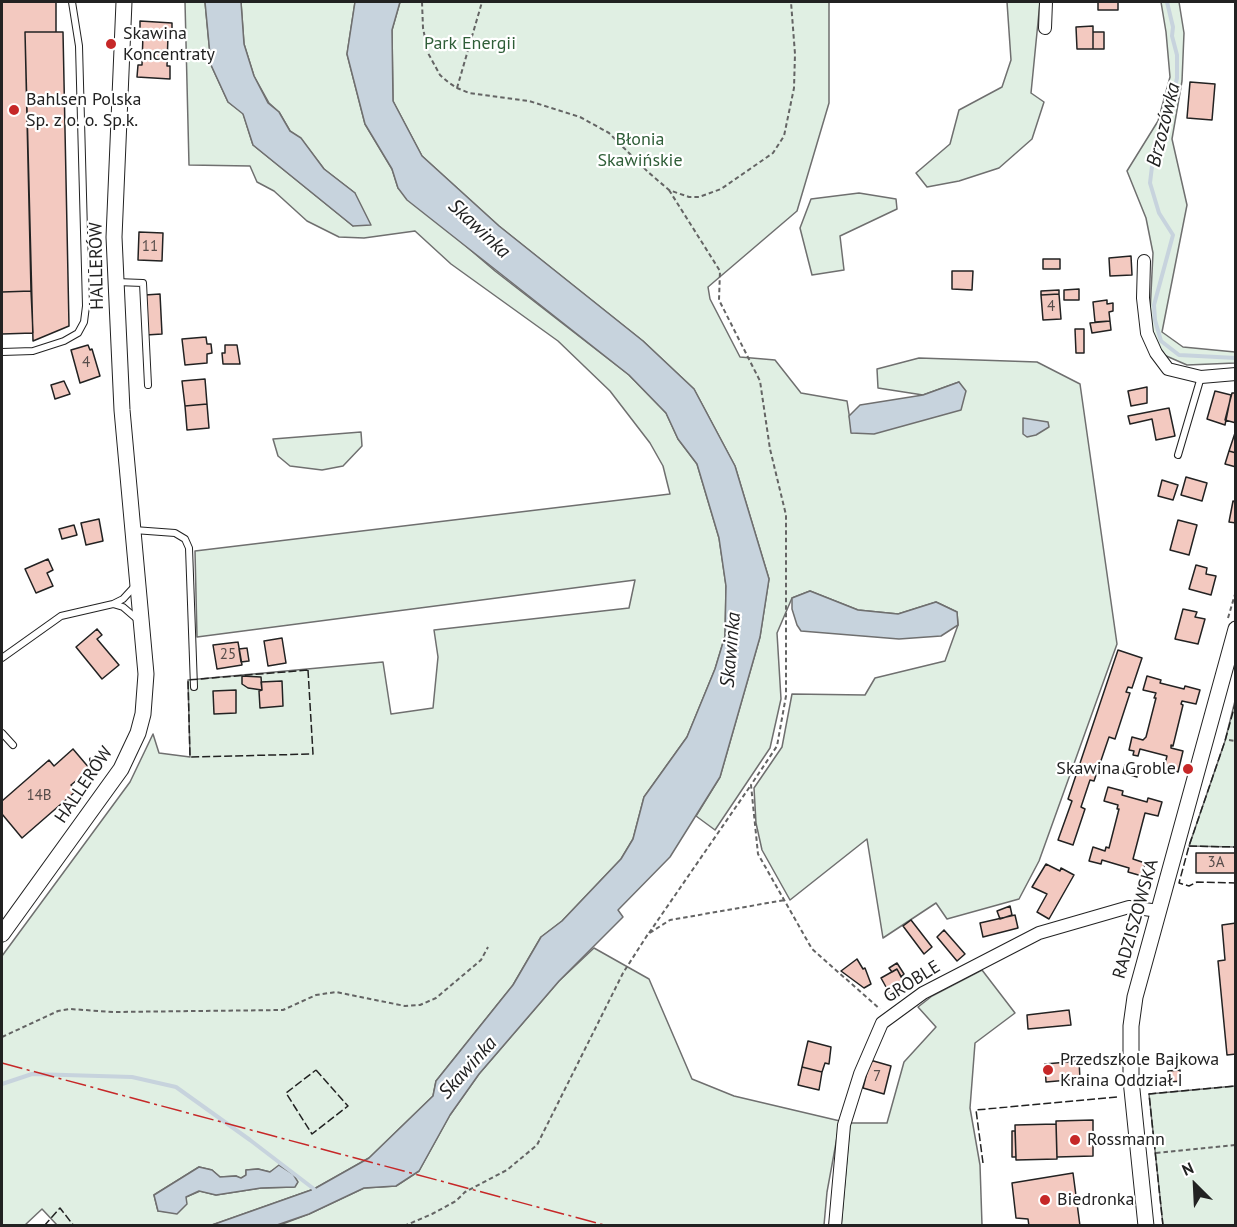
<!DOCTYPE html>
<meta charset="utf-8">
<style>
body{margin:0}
#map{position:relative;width:1237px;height:1227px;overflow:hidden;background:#fff;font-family:"PT Sans",sans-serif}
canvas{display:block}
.frame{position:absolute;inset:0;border:3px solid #222;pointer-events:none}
.north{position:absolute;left:1165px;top:1155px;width:60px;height:60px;-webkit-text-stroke:4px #fff;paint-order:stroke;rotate:336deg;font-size:16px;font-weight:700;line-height:24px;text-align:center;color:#222}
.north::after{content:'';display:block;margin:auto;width:21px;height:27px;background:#222;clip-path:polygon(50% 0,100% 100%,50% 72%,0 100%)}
</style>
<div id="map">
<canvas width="1237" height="1227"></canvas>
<div class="frame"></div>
<div class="north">N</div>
</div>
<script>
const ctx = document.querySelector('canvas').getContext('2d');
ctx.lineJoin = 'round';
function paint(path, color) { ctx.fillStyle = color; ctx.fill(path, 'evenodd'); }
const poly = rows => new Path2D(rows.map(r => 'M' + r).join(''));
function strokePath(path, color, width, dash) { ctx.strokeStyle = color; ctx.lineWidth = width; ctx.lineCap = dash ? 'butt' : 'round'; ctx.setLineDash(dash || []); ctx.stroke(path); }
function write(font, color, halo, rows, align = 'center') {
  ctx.font = font + ' "PT Sans",sans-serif'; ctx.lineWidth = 4.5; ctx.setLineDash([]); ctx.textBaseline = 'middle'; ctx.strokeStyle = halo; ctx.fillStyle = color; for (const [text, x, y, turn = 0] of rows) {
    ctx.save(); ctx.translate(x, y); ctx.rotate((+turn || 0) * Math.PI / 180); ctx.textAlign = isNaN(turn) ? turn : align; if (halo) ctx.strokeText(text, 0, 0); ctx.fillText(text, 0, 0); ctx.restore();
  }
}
const green = poly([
 [185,2,205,2,211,65,228,102,243,113,253,145,353,226,355,193,324,169,301,139,290,131,279,112,269,103,254,76,244,44,241,2,355,2,347,54,365,124,392,169,398,188,495,271,629,375,666,413,678,439,697,464,719,538,726,586,725,636,715,669,687,737,644,797,633,839,621,859,562,921,541,937,513,985,436,1081,433,1096,369,1158,314,1189,212,1225,57,1225,42,1209,25,1225,2,1225,2,956,130,782,153,734,159,753,190,757,188,680,383,662,391,714,433,708,438,657,434,630,629,608,635,580,197,637,195,551,670,494,663,466,650,443,610,391,558,341,451,264,415,231,364,238,339,237,307,221,274,191,257,182,250,166,189,165,185,2],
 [199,1167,212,1170,220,1177,236,1176,241,1179,246,1175,246,1170,258,1169,270,1172,275,1169,294,1187,261,1188,216,1195,200,1191,186,1197,172,1212,158,1211,154,1195,199,1167],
 [400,2,829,2,829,103,797,211,708,287,710,299,740,357,775,360,801,393,847,401,852,433,959,382,923,395,878,388,877,369,919,358,1037,362,1080,384,1117,644,1039,861,1019,899,947,919,936,903,883,938,867,839,790,900,762,850,756,823,754,788,782,747,792,694,865,695,875,678,945,661,958,625,957,612,936,602,898,614,858,610,810,591,792,598,777,633,781,699,770,748,715,830,696,816,720,777,760,637,769,579,735,466,694,389,643,341,499,226,422,156,393,101,392,30,400,2],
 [1007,2,1040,2,1031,93,1044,102,1032,139,999,168,959,181,927,187,916,173,950,144,959,110,1002,87,1011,60,1007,2],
 [1161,2,1179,2,1184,33,1182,81,1172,139,1187,205,1162,332,1183,347,1235,352,1235,363,1187,365,1164,355,1149,333,1153,253,1146,218,1127,171,1158,121,1170,77,1166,32,1161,2],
 [859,193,896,199,897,209,840,236,844,270,812,275,800,228,811,199,859,193],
 [361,432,362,446,343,466,322,470,290,466,278,456,273,439,361,432],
 [1235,701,1235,847,1189,846,1225,741,1235,701],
 [594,948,649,979,692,1079,734,1096,840,1121,827,1192,824,1225,277,1226,309,1214,364,1188,396,1186,419,1171,450,1115,479,1074,559,981,594,948],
 [982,970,1015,1013,975,1043,970,1108,980,1165,982,1225,841,1226,850,1123,887,1123,904,1062,936,1027,918,1007,932,996,982,970],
 [1235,1086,1235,1225,1163,1225,1149,1094,1235,1086]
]);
const water = poly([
 [205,2,241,2,244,44,254,76,268,103,279,112,290,131,301,138,324,169,355,193,371,225,353,226,253,145,243,114,228,102,211,65,205,2],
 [355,2,400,2,392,30,393,101,422,156,499,226,643,341,694,389,735,466,769,579,760,637,720,777,670,857,618,910,623,917,559,981,479,1074,450,1115,419,1171,396,1186,364,1188,309,1214,277,1225,212,1225,314,1189,369,1158,433,1096,436,1081,513,985,541,937,562,921,621,859,633,839,644,797,687,737,715,669,725,636,726,586,719,538,697,464,678,439,666,413,629,375,407,200,398,188,392,169,365,124,347,54,355,2],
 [959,382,966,391,961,410,874,434,851,433,849,416,860,405,923,395,959,382],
 [1023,418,1048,422,1049,427,1036,435,1027,437,1023,434,1023,418],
 [810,591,858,610,898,614,936,602,957,612,958,625,941,636,899,639,801,631,797,625,792,609,792,598,810,591],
 [279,1165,293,1174,298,1182,295,1187,261,1188,216,1195,199,1191,186,1197,187,1204,177,1214,158,1211,154,1195,199,1167,212,1170,220,1177,236,1176,241,1178,246,1175,246,1170,258,1169,270,1172,279,1165]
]);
const stream = poly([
 [1167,2,1173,27,1172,36,1177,55,1177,78,1169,116,1153,158,1150,183,1159,213,1173,235,1154,305,1155,320,1161,341,1179,355,1236,358],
 [2,1084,32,1074,132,1077,176,1087,250,1140,314,1189,314,1193]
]);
const building = poly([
 [2,2,56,2,56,32,25,32,31,291,2,292,2,2],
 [1098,2,1118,2,1118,10,1098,10,1098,2],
 [140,21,172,23,172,35,168,35,167,66,170,66,170,79,137,77,138,65,142,65,143,34,140,34,140,21],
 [1093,26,1093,49,1077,49,1076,27,1093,26],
 [25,32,63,32,69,326,33,341,25,32],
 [1093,32,1104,32,1104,49,1093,49,1093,32],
 [1190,82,1215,84,1212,120,1187,118,1190,82],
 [139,232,163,233,162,261,138,260,139,232],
 [1131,256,1132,275,1110,276,1109,258,1131,256],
 [1043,259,1060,259,1060,269,1043,269,1043,259],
 [952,271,973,271,972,290,952,289,952,271],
 [1079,289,1079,300,1064,300,1064,290,1079,289],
 [1059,290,1059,294,1041,295,1041,291,1059,290],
 [31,291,33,333,2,334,2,292,31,291],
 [160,294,162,334,146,335,145,295,160,294],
 [1059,294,1061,319,1043,320,1041,295,1059,294],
 [1107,300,1107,304,1113,303,1113,311,1109,312,1110,321,1095,322,1093,302,1107,300],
 [1110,321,1111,330,1092,333,1090,323,1110,321],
 [1075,329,1084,329,1084,353,1076,353,1075,329],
 [206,337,207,344,211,344,212,353,207,354,207,363,185,365,182,339,206,337],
 [88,345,90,350,92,349,100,376,80,383,71,350,88,345],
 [225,345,237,345,240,364,223,364,222,353,225,353,225,345],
 [205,379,207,404,185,406,182,381,205,379],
 [64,381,70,394,55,399,51,385,64,381],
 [1147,387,1147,403,1131,406,1128,391,1147,387],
 [1215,391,1231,395,1225,425,1207,419,1215,391],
 [1232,393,1236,393,1236,423,1225,420,1232,393],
 [207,404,209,428,187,430,185,406,207,404],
 [1169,408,1175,436,1156,440,1152,419,1130,424,1128,416,1169,408],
 [1235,433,1236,433,1236,453,1229,451,1235,433],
 [1229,451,1236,453,1236,467,1225,464,1229,451],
 [1186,477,1207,483,1202,501,1181,495,1186,477],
 [1162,480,1178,485,1173,500,1158,496,1162,480],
 [1233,501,1236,502,1236,523,1229,522,1233,501],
 [99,519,103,541,86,545,81,523,99,519],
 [1178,520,1197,525,1189,555,1170,550,1178,520],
 [74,525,77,535,62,539,59,529,74,525],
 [48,559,53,570,47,573,53,586,36,593,25,569,48,559],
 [1196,565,1207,568,1206,574,1216,576,1211,595,1189,589,1196,565],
 [1183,609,1197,612,1195,617,1205,619,1198,644,1175,639,1183,609],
 [97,629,102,635,97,639,119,665,102,679,76,647,97,629],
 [282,638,286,663,268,666,264,641,282,638],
 [238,642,242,665,217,669,213,645,238,642],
 [247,648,249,661,241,662,239,649,247,648],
 [1118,650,1142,658,1132,688,1128,687,1126,692,1130,693,1115,739,1109,737,1094,781,1090,780,1081,807,1085,809,1073,845,1058,840,1072,801,1068,799,1118,650],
 [242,676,261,677,262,690,248,688,242,684,242,676],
 [1147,676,1161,680,1160,683,1184,689,1185,686,1200,690,1196,704,1182,701,1181,704,1183,705,1173,746,1171,745,1171,748,1183,751,1178,772,1164,768,1167,756,1140,749,1138,756,1133,755,1134,751,1129,750,1132,737,1143,740,1146,737,1156,698,1154,698,1156,693,1143,690,1147,676],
 [282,681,283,706,260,708,259,691,262,690,261,682,282,681],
 [236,690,236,713,214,714,213,691,236,690],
 [73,749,90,769,71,785,76,791,22,838,2,814,2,801,49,760,54,766,73,749],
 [1125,765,1139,769,1137,777,1123,773,1125,765],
 [1108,787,1123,791,1122,795,1147,802,1148,798,1162,802,1158,816,1145,813,1133,859,1145,863,1142,876,1128,872,1129,868,1102,860,1101,864,1089,861,1093,847,1105,851,1106,847,1109,848,1119,809,1117,809,1118,805,1104,801,1108,787],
 [1196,853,1236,853,1236,873,1196,873,1196,853],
 [1046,864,1060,871,1061,868,1074,875,1049,919,1037,912,1047,894,1032,887,1046,864],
 [1010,906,1012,915,1000,919,997,911,1010,906],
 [1015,915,1018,928,983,937,980,923,1015,915],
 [911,920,932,947,924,954,903,926,911,920],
 [1236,923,1236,1054,1227,1055,1218,961,1225,960,1222,925,1236,923],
 [944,930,965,954,957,961,937,937,944,930],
 [857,959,863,969,865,968,871,984,864,988,841,971,857,959],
 [897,963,904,974,901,977,897,969,892,972,889,968,897,963],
 [897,969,907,987,891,996,881,978,897,969],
 [1069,1010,1071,1025,1028,1029,1027,1015,1069,1010],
 [808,1041,831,1047,829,1064,825,1063,822,1072,802,1067,808,1041],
 [870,1060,891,1066,884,1094,863,1088,870,1060],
 [1079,1061,1080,1079,1046,1082,1045,1064,1079,1061],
 [802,1067,822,1072,819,1090,798,1085,802,1067],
 [1180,1070,1181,1081,1170,1082,1168,1071,1180,1070],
 [1093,1120,1093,1156,1057,1157,1056,1121,1093,1120],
 [1056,1124,1057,1159,1016,1160,1015,1125,1056,1124],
 [1012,1131,1015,1131,1016,1157,1012,1157,1012,1131],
 [1073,1173,1080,1226,1029,1226,1028,1219,1016,1218,1012,1183,1073,1173]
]);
const path = poly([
 [422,2,423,28,428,53,440,75,448,82,457,88,469,93,529,101,580,117,609,133,648,172,669,190,689,197,699,197,721,189,773,153,784,136,794,88,795,54,791,2],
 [457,88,482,2],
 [669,190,720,271,719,300,760,381,770,449,786,515,786,696,777,746,751,785,758,854,812,949,880,1009],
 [1228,618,1236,591],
 [1229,740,1236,741],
 [649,933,751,785],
 [2,1037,58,1011,70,1009,113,1012,283,1010,316,995,336,992,405,1006,420,1005,436,998,481,960,488,947],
 [1156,1153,1236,1145],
 [404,1226,432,1214,456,1201,465,1192,507,1170,537,1145,623,973,648,934,670,920,785,900]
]);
const service = poly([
 [116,282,143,283,148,385],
 [2,352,33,351,64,341,78,333,84,322,86,306,79,46,72,2],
 [1178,455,1201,377],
 [134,530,175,533,185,539,189,548,194,687],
 [135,586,123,599,113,604,123,607,137,619],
 [2,658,61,616,113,604],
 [2,733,13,745]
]);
const minor = poly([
 [1045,28,1046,2],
 [1144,261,1143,298,1147,333,1156,353,1168,369,1201,377,1236,374],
 [835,1226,844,1125,860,1074,882,1023,923,993,1039,933,1129,907,1159,911]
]);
const tertiary = poly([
 [2,934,121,769,138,733,143,714,146,674,122,410,114,237,124,2],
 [1146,1226,1131,1080,1131,1026,1135,997,1236,629]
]);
const fence = poly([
 [308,670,313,754,190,757,188,680,308,670],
 [1236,701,1225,741,1189,846,1179,883,1189,886,1197,882,1236,883],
 [1189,846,1236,847],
 [316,1070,348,1106,312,1134,286,1093,316,1070],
 [983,1163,976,1110,1118,1097],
 [44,1226,60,1208,74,1226],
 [1163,1226,1149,1094,1236,1086]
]);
const power = poly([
 [2,1063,608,1226]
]);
const markers = [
 [111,44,6,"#c62828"],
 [14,110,6,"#c62828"],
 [1188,769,6,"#c62828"],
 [1048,1070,6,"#c62828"],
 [1075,1140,6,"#c62828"],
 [1045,1200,6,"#c62828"]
];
const numberNames = [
 ["11",150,247],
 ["4",1051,307],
 ["4",86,363],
 ["25",228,655],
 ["14B",39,796],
 ["3A",1216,863],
 ["7",877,1077]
];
const poiNames = [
 ["Skawina",123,34],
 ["Koncentraty",123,55],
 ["Bahlsen Polska",26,100],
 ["Sp. z o. o. Sp.k.",26,121],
 ["Skawina Groble",1176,769,"right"],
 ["Przedszkole Bajkowa",1060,1060],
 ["Kraina Oddział I",1060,1081],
 ["Rossmann",1087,1140],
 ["Biedronka",1057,1200]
];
const parkNames = [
 ["Park Energii",470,44],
 ["Błonia",640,140],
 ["Skawińskie",640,161]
];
const streetNames = [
 ["HALLERÓW",97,266,-91],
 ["HALLERÓW",84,785,-56],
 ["RADZISZOWSKA",1136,919,-74],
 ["GROBLE",912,982,-32]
];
const waterNames = [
 ["Brzozówka",1164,125,-76],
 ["Skawinka",479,229,43],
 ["Skawinka",731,650,-85],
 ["Skawinka",468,1068,-48]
];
paint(green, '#e0efe3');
strokePath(green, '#6f6f6f', 1.5);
paint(water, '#c7d3dd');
strokePath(water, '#6f6f6f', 1.5);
strokePath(stream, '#c7d3dd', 4);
paint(building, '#f3c9c0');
strokePath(building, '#222', 1.5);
strokePath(service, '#222', 8);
strokePath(minor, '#222', 14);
strokePath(tertiary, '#222', 17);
strokePath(path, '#646464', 2, [4.5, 3]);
strokePath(service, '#fff', 6);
strokePath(minor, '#fff', 12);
strokePath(tertiary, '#fff', 15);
strokePath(fence, '#222', 1.5, [8, 3]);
strokePath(power, '#c62828', 1.5, [21, 4.5, 3, 4.5]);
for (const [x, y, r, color] of markers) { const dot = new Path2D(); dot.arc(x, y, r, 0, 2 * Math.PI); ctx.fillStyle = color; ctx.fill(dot); strokePath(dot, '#fff', 2); }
write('15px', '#564c4a', null, numberNames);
write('18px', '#222', '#fff', poiNames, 'left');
write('18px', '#2f5e38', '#fff', parkNames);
write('18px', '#222', '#fff', streetNames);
write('italic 20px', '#222', '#fff', waterNames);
</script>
